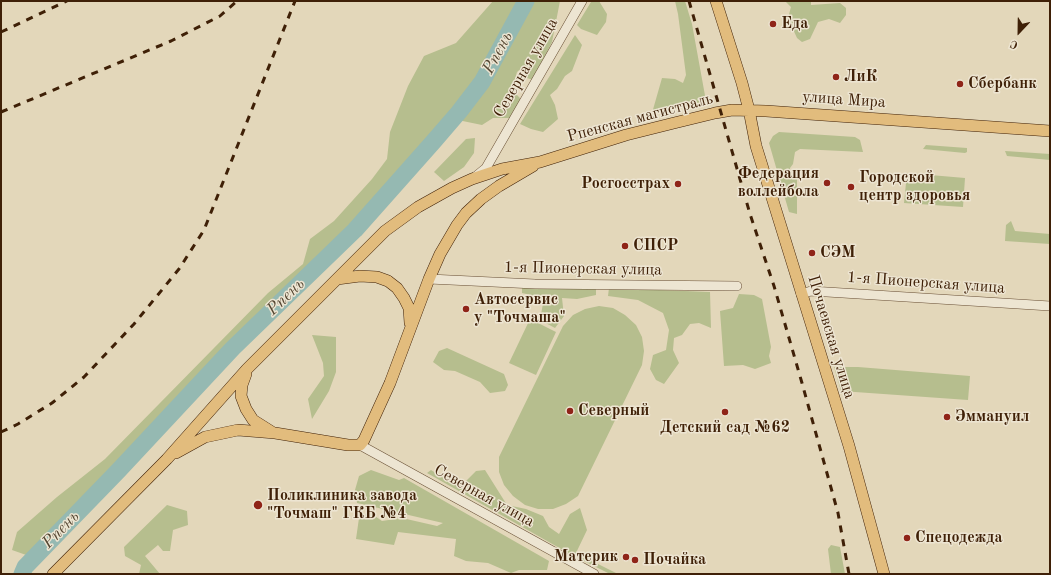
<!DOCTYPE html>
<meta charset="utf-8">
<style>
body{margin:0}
#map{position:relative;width:1051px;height:575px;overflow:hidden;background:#e3d7ba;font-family:"Old Standard TT",serif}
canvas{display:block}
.frame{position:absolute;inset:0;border:2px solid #3f2007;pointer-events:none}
.north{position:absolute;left:999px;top:12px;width:40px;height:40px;-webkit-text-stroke:3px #ede5d2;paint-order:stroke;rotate:202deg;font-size:11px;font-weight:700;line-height:16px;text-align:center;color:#3f2007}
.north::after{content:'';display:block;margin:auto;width:14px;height:18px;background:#3f2007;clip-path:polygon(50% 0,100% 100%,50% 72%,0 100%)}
</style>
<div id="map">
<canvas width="1051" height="575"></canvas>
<div class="frame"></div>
<div class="north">С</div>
</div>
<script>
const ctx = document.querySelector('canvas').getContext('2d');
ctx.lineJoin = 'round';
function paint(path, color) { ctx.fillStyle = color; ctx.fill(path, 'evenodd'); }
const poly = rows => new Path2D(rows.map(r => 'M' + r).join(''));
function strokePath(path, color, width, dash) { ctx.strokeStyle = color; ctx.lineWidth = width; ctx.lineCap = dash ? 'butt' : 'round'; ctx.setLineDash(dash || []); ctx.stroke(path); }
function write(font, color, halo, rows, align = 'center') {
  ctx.font = font + ' "Old Standard TT",serif'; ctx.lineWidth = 3; ctx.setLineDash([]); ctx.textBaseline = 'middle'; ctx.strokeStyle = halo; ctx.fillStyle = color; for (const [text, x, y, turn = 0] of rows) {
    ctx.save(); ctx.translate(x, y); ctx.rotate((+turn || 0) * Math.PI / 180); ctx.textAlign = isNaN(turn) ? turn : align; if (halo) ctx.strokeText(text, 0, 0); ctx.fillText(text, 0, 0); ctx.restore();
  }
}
const green = poly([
 [493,1,560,1,552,42,533,80,527,78,525,65,517,72,512,90,521,99,510,118,493,118,482,125,448,118,424,149,390,183,346,232,248,329,29,556,12,550,17,532,57,497,105,459,268,293,303,264,310,239,334,221,372,179,387,159,390,132,408,86,424,56,456,43],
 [599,1,607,14,606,22,597,35,581,29,577,25,591,2],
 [675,1,685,1,692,24,706,101,652,113,662,78,675,79,683,83,686,75,678,14],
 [785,1,811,1,811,5,840,3,846,8,846,15,840,23,829,19,818,22,810,39,802,42,797,38,788,18,791,7],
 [575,35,582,45,572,71,565,76,557,89,550,95,555,105,558,119,543,132,531,129,520,124],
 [779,132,855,137,860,140,863,152,800,149,795,152,793,164,790,168,790,174,797,177,797,214,789,212,769,143,773,136],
 [475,138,474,153,464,167,444,181,434,172,466,139],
 [926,145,967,148,967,152,965,153,923,149],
 [1005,151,1050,154,1050,160,1007,156],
 [907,173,965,178,963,207,904,203],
 [1011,221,1015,231,1050,234,1050,244,1005,241,1006,225],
 [522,285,596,288,596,295,577,299,562,298,564,316,555,328,540,320,544,298,522,293],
 [609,288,710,292,711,328,699,323,690,324,682,335,674,338,673,350,679,363,664,384,656,380,650,369,653,355,666,350,669,330,663,313,638,300,608,296],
 [739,294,754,295,762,299,771,347,769,356,771,363,755,369,743,365,724,366,720,311,733,308],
 [599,306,613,308,625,315,636,325,642,337,644,351,642,365,578,496,566,504,553,509,538,509,525,505,513,496,504,485,499,472,499,457,563,326,573,315,585,309],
 [530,319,556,332,536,375,509,363],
 [312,335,336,337,336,372,329,391,312,419,308,399,324,376,323,363],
 [447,348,504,374,508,385,505,391,490,393,480,382,455,371,444,370,433,362,439,351],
 [834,367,858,367,970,376,968,400,841,391],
 [371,470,399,480,404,478,549,561,547,570,519,570,511,573,488,563,466,561,454,556,456,539,398,532,394,545,356,539,359,518,369,512,382,521,402,518,437,526,443,523,357,503,355,490,359,476],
 [431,470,448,481,462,485,476,471,485,470,507,505,526,509,543,516,549,527,559,534,570,514,580,508,587,530,576,553,618,574,610,574,570,554,427,473],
 [167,505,187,511,188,525,173,530,170,551,163,551,158,545,145,556,160,574,139,574,141,565,125,556,124,547],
 [831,545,840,547,845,574,831,574,828,549]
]);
const river = poly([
 [22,574,25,567,119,470,233,348,355,230,434,141,459,112,482,82,526,1]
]);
const minor = poly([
 [475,177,486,168,582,1],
 [429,279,535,284,737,286],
 [801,294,811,291,1050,306],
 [360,445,594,574]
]);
const major = poly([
 [716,1,742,83,749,110,756,146,849,446,884,574],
 [337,279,360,276,377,277,388,281,397,288,404,298,409,308,410,323],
 [246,374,242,385,241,396,246,409,253,420,272,432],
 [176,453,205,437,238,430,275,433,348,445,360,445,364,440,390,383,429,279,440,254,457,225,466,213,481,199,499,186,533,166],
 [53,574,167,459,247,369,385,231,418,207,452,188,472,179,502,169,540,162,626,135,674,123,715,113,732,110,766,111,1050,131]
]);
const rail = poly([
 [689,1,750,214,774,286,802,383,838,513,849,574],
 [1,32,67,1],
 [1,112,171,41,220,16,237,1],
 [1,432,18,424,52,403,84,377,134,324,179,269,204,230,295,1]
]);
const markers = [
 [773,24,4,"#8f2418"],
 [836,77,4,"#8f2418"],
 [960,84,4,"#8f2418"],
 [827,183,4,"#8f2418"],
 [678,184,4,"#8f2418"],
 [851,187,4,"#8f2418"],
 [625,246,4,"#8f2418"],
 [812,253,4,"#8f2418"],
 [466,309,4,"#8f2418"],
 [570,411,4,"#8f2418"],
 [725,412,4,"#8f2418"],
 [947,417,4,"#8f2418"],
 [258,505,5,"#8f2418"],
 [907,538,4,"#8f2418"],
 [626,557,4,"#8f2418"],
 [635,560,4,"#8f2418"]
];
const poiNames = [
 ["Еда",781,24],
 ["ЛиК",844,77],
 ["Сбербанк",968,84],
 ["Федерация",819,174,"right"],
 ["воллейбола",819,192,"right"],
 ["Городской",859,178],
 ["центр здоровья",859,196],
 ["Росгосстрах",670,184,"right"],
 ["СПСР",633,246],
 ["СЭМ",820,253],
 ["Автосервис",474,300],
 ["у \"Точмаша\"",474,318],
 ["Северный",578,411],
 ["Эммануил",955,417],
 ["Детский сад №62",725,428,"center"],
 ["Поликлиника завода",267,496],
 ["\"Точмаш\" ГКБ №4",267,514],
 ["Спецодежда",915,538],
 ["Материк",618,557,"right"],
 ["Почайка",643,560]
];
const streetNames = [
 ["Северная улица",526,68,-60],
 ["улица Мира",844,100,4],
 ["Рпенская магистраль",640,118,-15],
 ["1-я Пионерская улица",583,269,1],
 ["1-я Пионерская улица",926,283,4],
 ["Почаевская улица",831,337,73],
 ["Северная улица",484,496,29]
];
const waterNames = [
 ["Рпень",498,53,-62],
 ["Рпень",286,297,-44],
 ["Рпень",61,530,-46]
];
paint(green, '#b6be8e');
strokePath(river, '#95b9b2', 17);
strokePath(minor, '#684e34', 10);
strokePath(major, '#3f2007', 12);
strokePath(minor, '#ede5d2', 9);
strokePath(major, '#e2bc7d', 11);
strokePath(rail, '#3f2007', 3, [7, 7]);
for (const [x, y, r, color] of markers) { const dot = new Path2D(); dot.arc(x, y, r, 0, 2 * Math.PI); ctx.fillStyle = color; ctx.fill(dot); strokePath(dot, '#ede5d2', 1.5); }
write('bold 16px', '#3f2007', '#ede5d2', poiNames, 'left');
write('16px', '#3f2007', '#ede5d2', streetNames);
write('italic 17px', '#544632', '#ede5d2', waterNames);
</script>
